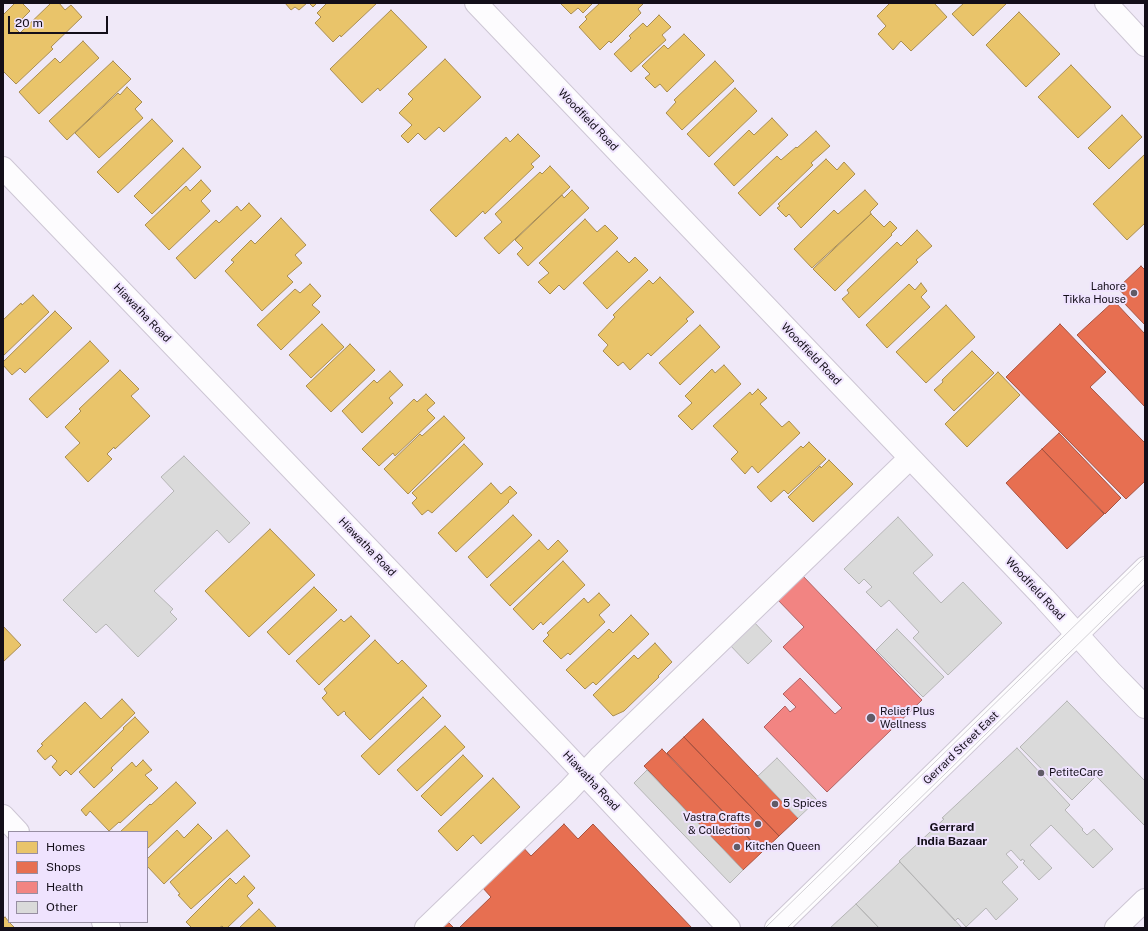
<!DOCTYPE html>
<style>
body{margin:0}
#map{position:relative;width:1148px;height:931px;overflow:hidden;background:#f0e9f8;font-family:"Public Sans",sans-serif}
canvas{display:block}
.frame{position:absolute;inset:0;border:4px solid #130e19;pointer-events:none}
.legend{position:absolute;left:8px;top:831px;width:140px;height:92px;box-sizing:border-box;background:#efe3fe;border:1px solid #978ea2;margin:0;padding:5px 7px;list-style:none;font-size:12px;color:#130e19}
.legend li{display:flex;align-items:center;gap:8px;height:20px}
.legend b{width:20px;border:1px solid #978ea2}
.scale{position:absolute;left:8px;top:16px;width:100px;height:18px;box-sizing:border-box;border:2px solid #130e19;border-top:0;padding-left:5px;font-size:12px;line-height:14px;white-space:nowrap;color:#130e19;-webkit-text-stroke:3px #efe3fe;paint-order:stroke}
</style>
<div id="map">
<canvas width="1148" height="931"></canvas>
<div class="frame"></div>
<ul class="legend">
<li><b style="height:11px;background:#e9c46a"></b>Homes</li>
<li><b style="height:11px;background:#e76f51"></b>Shops</li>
<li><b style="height:11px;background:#f28482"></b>Health</li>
<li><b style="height:11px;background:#dadada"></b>Other</li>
</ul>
<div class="scale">20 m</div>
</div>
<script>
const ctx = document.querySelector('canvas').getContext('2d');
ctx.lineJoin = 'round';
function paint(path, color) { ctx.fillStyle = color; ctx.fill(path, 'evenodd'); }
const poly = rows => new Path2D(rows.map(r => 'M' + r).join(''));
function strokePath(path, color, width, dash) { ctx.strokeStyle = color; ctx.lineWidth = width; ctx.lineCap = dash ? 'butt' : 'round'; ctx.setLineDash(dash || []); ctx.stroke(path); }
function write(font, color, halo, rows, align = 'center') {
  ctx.font = font + ' "Public Sans",sans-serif'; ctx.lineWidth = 4; ctx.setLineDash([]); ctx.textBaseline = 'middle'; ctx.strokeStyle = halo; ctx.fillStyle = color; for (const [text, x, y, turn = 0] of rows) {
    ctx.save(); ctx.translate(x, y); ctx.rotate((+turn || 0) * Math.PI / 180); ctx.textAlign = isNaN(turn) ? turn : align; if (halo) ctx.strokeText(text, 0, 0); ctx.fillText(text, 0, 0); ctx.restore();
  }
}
const homes = poly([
 [15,3,22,3,30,11,14,27,20,33,51,3,59,3,65,10,71,5,82,17,51,47,53,49,16,84,3,71,3,15,15,3],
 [285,3,307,3,299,10,295,7,291,10,285,3],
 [309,3,317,3,313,7,309,3],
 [327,3,377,3,341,37,340,35,333,42,315,23,321,17,317,13,327,3],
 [560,3,593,3,583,13,578,8,571,14,560,3],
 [600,3,644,3,638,9,641,13,611,43,609,41,600,50,579,27,587,19,585,17,600,3],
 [890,3,934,3,947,17,911,51,901,41,893,50,878,34,886,26,877,16,890,3],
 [964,3,1007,3,973,36,952,14,964,3],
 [391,10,427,47,380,91,378,88,362,103,330,69,391,10],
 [1019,12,1060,54,1026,87,986,45,1019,12],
 [659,15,671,27,662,35,666,40,631,72,614,54,631,38,629,36,643,23,647,27,659,15],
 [684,34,705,55,667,92,660,84,655,88,645,78,650,74,642,66,664,45,668,49,684,34],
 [83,41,99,58,39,114,19,92,55,58,60,63,83,41],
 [445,59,481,97,444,132,439,127,425,140,418,133,408,143,401,136,412,125,399,113,413,99,408,94,445,59],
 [113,61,131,79,67,140,49,121,113,61],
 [715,61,734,81,682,130,666,113,676,102,674,100,715,61],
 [1071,65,1111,107,1078,138,1038,97,1071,65],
 [127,87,142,102,135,109,143,118,99,158,75,133,118,93,120,95,127,87],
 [735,88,757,111,709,157,687,134,735,88],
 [1122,115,1142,137,1109,169,1088,148,1122,115],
 [772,118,788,135,734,186,714,164,749,130,754,135,772,118],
 [152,119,173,141,118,193,97,172,152,119],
 [816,131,830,146,811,163,813,165,760,216,738,193,777,156,781,160,796,147,797,148,816,131],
 [518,134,540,156,531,164,534,167,485,214,483,211,456,237,430,210,506,137,510,142,518,134],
 [183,148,201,167,152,214,134,196,183,148],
 [1145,154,1145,223,1127,240,1093,204,1145,154],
 [826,159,837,170,844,162,855,174,801,228,789,214,786,217,777,208,780,206,778,204,826,159],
 [550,166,570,187,499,254,484,238,502,222,495,214,540,172,542,174,550,166],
 [201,180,211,191,201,201,210,211,169,250,145,225,186,186,190,191,201,180],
 [572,190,589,208,528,266,517,254,523,248,515,240,562,195,564,198,572,190],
 [865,190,878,204,870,212,871,214,812,268,794,249,834,210,838,214,865,190],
 [249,203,261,216,195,279,176,258,216,220,219,223,237,206,241,211,249,203],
 [871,214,884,227,890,221,897,228,891,234,892,235,835,291,813,269,871,214],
 [281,218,306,245,295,255,302,263,287,276,293,282,262,311,225,271,234,262,231,260,251,240,255,244,281,218],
 [585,219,597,232,605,225,618,238,564,290,559,285,550,294,538,282,549,273,539,263,585,219],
 [917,230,932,246,916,260,918,262,859,318,842,299,849,293,847,290,897,242,901,246,917,230],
 [617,251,629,263,635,257,648,270,607,309,583,283,617,251],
 [660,277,694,312,686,319,688,321,651,356,648,353,630,370,623,362,618,366,603,351,608,345,598,335,615,317,613,315,649,280,653,284,660,277],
 [921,283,927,291,921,297,930,307,887,348,866,325,909,284,915,290,921,283],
 [310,284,321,296,312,305,320,312,281,350,257,325,295,289,300,293,310,284],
 [33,295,49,312,3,356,3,320,21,303,22,305,33,295],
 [946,305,975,337,926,383,896,352,946,305],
 [55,311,72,328,25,373,20,368,12,375,3,365,3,362,55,311],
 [322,324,344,347,311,378,289,355,322,324],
 [700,325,720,347,680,385,659,363,700,325],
 [90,341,109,361,47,418,29,399,90,341],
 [350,344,375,370,331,412,306,386,350,344],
 [972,351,994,373,954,411,934,390,943,382,942,380,972,351],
 [724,365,741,384,692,430,678,416,692,403,685,396,712,369,715,373,724,365],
 [120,370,139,389,131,396,150,416,115,449,114,447,107,454,112,459,88,482,65,457,80,443,65,427,81,411,79,409,120,370],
 [390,371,403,385,389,398,393,403,362,433,342,411,374,380,377,383,390,371],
 [998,372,1020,395,967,447,945,424,998,372],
 [758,389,767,398,760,404,782,427,789,421,800,433,758,473,752,466,745,474,731,459,738,452,713,426,750,392,752,395,758,389],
 [426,394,435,403,427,410,435,418,395,456,393,453,379,466,362,449,414,399,417,402,426,394],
 [444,416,465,438,408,494,384,469,420,434,422,436,444,416],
 [809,442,826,459,788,494,784,490,771,502,757,487,801,446,803,448,809,442],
 [464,444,483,464,432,513,428,510,422,515,412,503,417,498,412,493,464,444],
 [829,460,853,484,813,522,788,497,820,466,821,468,829,460],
 [491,483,501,494,510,486,517,493,508,501,509,502,456,552,438,533,491,483],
 [513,515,532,535,487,578,468,557,513,515],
 [270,529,315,575,249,637,205,591,270,529],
 [539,540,548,550,558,540,568,551,510,606,490,585,539,540],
 [563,561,585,585,543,625,541,622,533,630,513,609,563,561],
 [314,587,337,610,289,655,267,632,314,587],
 [599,593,610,605,599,615,605,622,570,655,568,653,561,659,543,641,549,635,547,633,584,598,588,603,599,593],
 [631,615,649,634,596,685,593,682,585,689,566,670,609,629,613,633,631,615],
 [351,616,370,636,319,685,296,661,341,619,344,622,351,616],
 [3,626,21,645,3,662,3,626],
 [375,640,398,664,402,660,427,686,370,740,345,714,346,713,344,711,338,716,322,698,327,693,324,689,375,640],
 [655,643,672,662,658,676,659,677,624,711,613,716,593,695,634,655,638,659,655,643],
 [423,697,441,716,379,775,361,756,423,697],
 [122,699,135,713,71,775,66,770,60,776,52,767,57,761,51,755,45,760,37,751,43,745,41,744,85,702,101,719,122,699],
 [135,717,149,732,111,768,113,770,94,788,79,772,124,729,123,728,135,717],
 [445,726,465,747,417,791,397,770,445,726],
 [463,755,483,776,441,816,421,796,463,755],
 [143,760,152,770,145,775,158,788,120,823,119,822,109,831,90,811,86,816,81,810,132,762,136,767,143,760],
 [493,778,520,807,481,844,473,835,457,851,438,831,493,778],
 [176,782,196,803,147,849,147,832,120,832,150,804,151,805,176,782],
 [198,824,212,838,164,884,147,866,147,859,177,830,184,838,198,824],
 [227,830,250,856,191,909,178,895,180,894,170,882,227,830],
 [244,876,255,888,247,896,253,903,227,928,224,928,222,926,219,928,192,928,186,922,230,878,236,884,244,876],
 [259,909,277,928,239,928,259,909],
 [5,917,9,922,15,928,3,928,3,919,5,917]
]);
const shops = poly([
 [1141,266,1145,270,1145,325,1123,302,1127,298,1118,288,1141,266],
 [1114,301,1145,334,1145,407,1077,335,1114,301],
 [1060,324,1106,372,1090,387,1145,443,1145,481,1126,499,1006,377,1060,324],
 [1059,433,1121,498,1105,514,1042,449,1059,433],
 [1042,449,1104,514,1067,549,1006,483,1042,449],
 [703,719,798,818,779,836,684,737,703,719],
 [684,737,779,836,762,852,667,753,684,737],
 [662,749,762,852,743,870,644,766,662,749],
 [564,824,578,839,593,824,692,928,459,928,491,897,482,887,519,843,531,856,564,824],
 [446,920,454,928,437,928,446,920]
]);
const health = poly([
 [801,574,922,700,827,792,764,727,785,706,790,712,796,707,783,694,800,678,835,714,842,708,783,647,804,627,776,598,801,574]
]);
const building = poly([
 [184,456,250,523,229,543,217,530,154,591,173,609,170,612,177,619,138,657,106,624,96,633,63,600,174,491,161,477,184,456],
 [898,517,933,555,913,573,941,603,963,582,1002,623,948,675,913,638,919,632,889,600,881,607,866,592,872,587,864,579,859,584,844,569,898,517],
 [752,620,772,641,748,664,728,643,752,620],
 [897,629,944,677,923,697,876,650,897,629],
 [1067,701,1145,781,1145,826,1096,776,1072,800,1020,747,1067,701],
 [1017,748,1070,805,1065,810,1083,829,1082,830,1087,835,1094,829,1113,849,1093,868,1051,825,1030,845,1052,868,1039,880,1023,863,1025,861,1022,859,1021,861,1011,850,1006,854,1018,867,1002,882,1018,899,996,920,986,908,966,927,958,918,955,921,899,861,944,819,942,818,1017,748],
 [777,758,817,800,798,818,758,776,777,758],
 [647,770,743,870,730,883,634,783,647,770],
 [900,862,953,918,962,928,879,928,856,904,900,862],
 [856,904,879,928,830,928,856,904]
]);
const minor = poly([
 [476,3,1044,598,1110,671,1145,707],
 [1106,3,1145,45],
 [3,168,558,746,729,928],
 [3,816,18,832],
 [103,922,109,928],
 [426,928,568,791,599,758,910,458],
 [1116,928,1145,900]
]);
const major = poly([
 [776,928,1145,568]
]);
const tram = poly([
 [765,928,1145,557],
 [787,928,1145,579]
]);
const markers = [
 [1134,293,4,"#605b67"],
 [871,718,5,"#605b67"],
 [1041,773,4,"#605b67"],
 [775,804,4,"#605b67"],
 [758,824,4,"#605b67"],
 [737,847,4,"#605b67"]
];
const streetNames = [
 ["Woodfield Road",588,120,46],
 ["Hiawatha Road",142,313,46],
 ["Woodfield Road",811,354,46],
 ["Hiawatha Road",367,547,46],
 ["Woodfield Road",1035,589,47],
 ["Gerrard Street East",961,748,-44],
 ["Hiawatha Road",591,781,47]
];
const poiNames = [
 ["Lahore",1126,287,"right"],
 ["Tikka House",1126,300,"right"],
 ["Relief Plus",880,712],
 ["Wellness",880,725],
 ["PetiteCare",1049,773],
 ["5 Spices",783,804],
 ["Vastra Crafts",750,818,"right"],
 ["& Collection",750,831,"right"],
 ["Kitchen Queen",745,847]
];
const neighbourhoodNames = [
 ["Gerrard",952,827],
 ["India Bazaar",952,841]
];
paint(homes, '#e9c46a');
strokePath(homes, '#a98d52', 1);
paint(shops, '#e76f51');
strokePath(shops, '#a75240', 1);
paint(health, '#f28482');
strokePath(health, '#af6162', 1);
paint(building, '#dadada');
strokePath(building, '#b5b5b5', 1);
strokePath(minor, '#cdc6d4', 24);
strokePath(major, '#cdc6d4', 24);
strokePath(minor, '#fdfcfe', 22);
strokePath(major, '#fdfcfe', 22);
strokePath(tram, '#d3d1d6', 1);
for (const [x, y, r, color] of markers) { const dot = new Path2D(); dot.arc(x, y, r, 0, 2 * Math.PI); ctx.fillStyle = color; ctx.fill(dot); strokePath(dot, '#efe3fe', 1.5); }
write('11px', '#130e19', '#efe3fe', streetNames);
write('11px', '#130e19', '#efe3fe', poiNames, 'left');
write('bold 12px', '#130e19', '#efe3fe', neighbourhoodNames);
</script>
